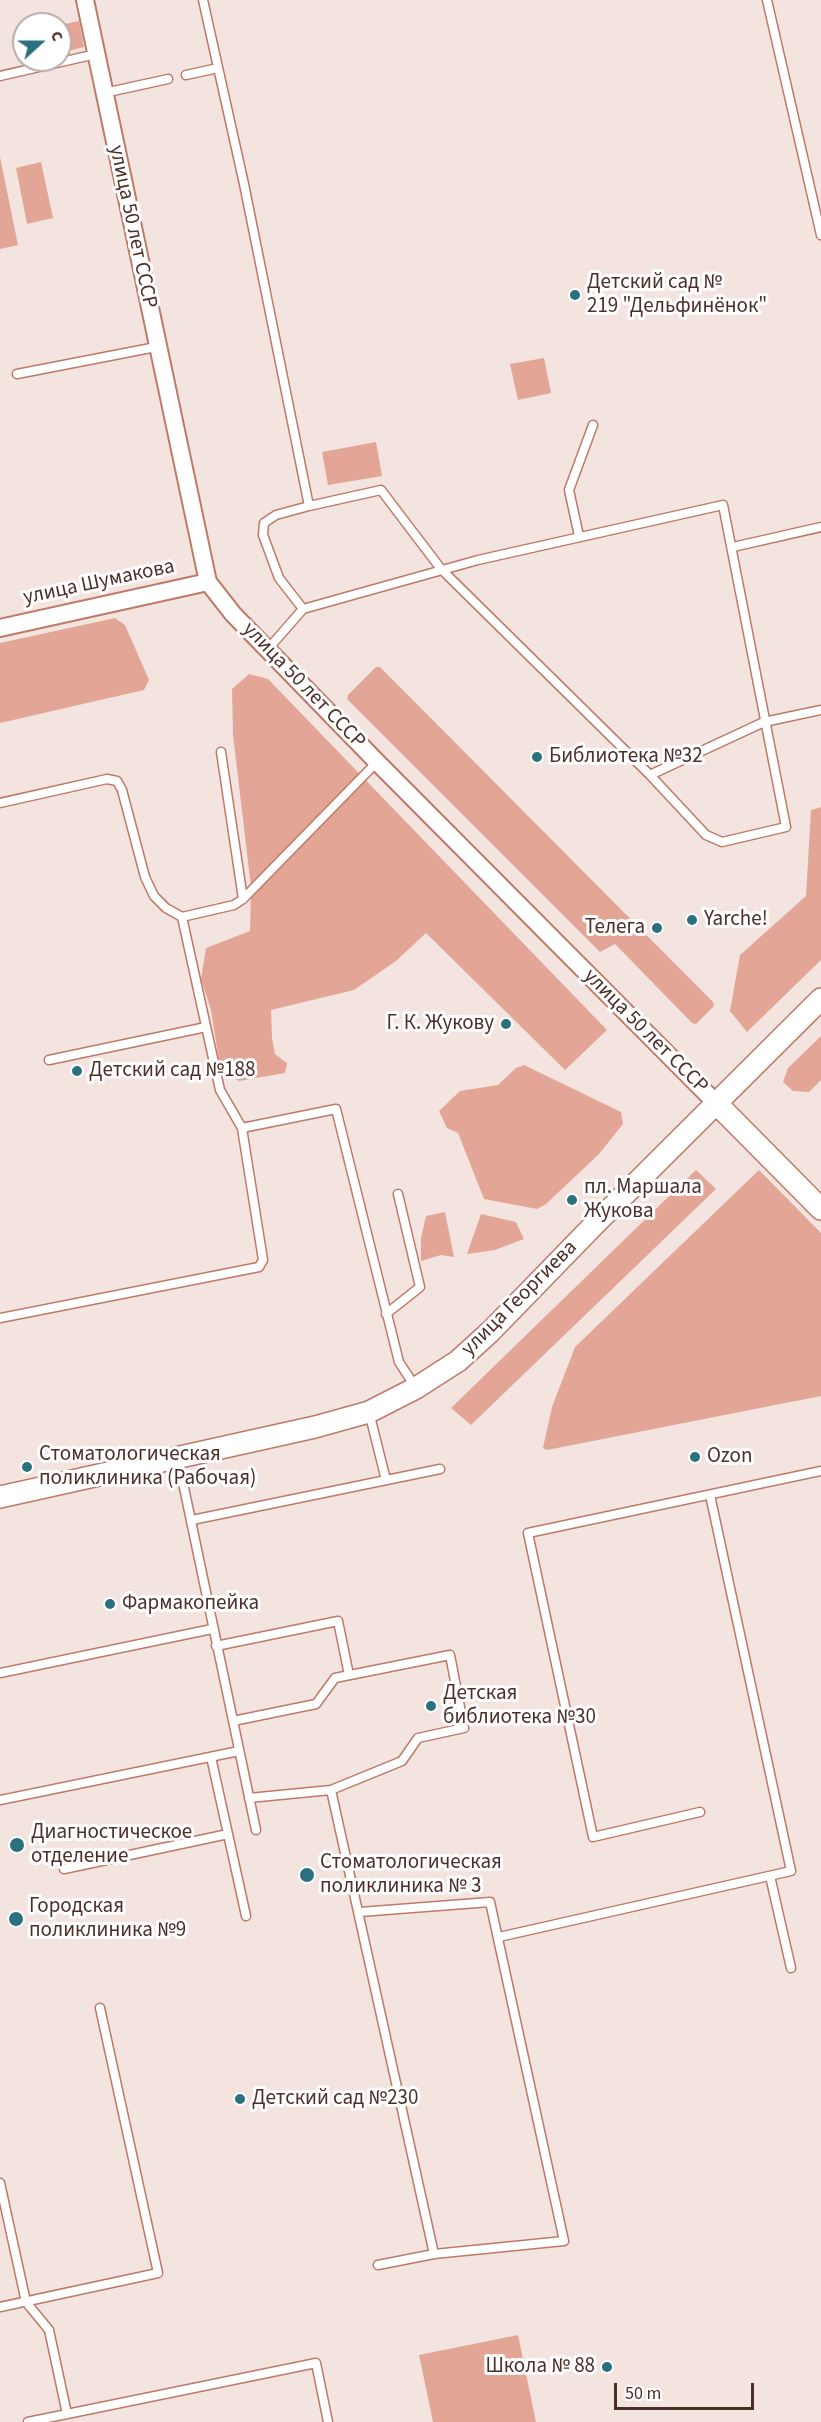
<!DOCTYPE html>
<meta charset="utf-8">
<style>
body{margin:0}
#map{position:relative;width:821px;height:2422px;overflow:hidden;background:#f4e4e0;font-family:"Source Sans 3",sans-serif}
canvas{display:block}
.north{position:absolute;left:12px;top:12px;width:60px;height:60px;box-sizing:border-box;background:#fff;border:2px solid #b7aca9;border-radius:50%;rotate:69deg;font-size:16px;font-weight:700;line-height:24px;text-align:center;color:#4c2f27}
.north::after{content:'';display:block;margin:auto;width:21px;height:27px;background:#2b707f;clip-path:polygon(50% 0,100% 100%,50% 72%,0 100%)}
.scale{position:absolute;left:614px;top:2383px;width:140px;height:27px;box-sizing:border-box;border:3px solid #4c2f27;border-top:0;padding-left:8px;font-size:18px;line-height:21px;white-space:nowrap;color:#4c2f27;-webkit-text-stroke:4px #fff;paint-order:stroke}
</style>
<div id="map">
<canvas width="821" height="2422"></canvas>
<div class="north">С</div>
<div class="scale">50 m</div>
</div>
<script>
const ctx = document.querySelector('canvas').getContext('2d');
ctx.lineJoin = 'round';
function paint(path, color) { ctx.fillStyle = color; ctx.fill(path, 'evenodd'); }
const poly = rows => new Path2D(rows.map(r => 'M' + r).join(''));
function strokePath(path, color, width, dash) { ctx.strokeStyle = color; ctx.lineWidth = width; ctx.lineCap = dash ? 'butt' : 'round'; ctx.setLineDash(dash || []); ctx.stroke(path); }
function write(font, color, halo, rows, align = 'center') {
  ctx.font = font + ' "Source Sans 3",sans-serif'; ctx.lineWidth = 6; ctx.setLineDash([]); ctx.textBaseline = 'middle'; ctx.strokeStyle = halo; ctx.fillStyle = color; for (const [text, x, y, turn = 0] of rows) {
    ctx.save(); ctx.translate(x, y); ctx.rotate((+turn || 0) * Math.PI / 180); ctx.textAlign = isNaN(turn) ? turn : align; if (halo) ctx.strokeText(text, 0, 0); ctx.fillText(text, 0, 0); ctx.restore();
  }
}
const green = poly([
 [79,21,84,47,60,53,60,25],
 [0,157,18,245,0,249],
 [41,162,53,218,27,224,16,168],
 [544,358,551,393,518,400,510,364],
 [376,442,382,476,328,485,322,452],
 [115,618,125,625,149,680,144,690,0,723,0,643],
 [376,667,380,667,713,1002,714,1006,696,1024,692,1023,615,944,600,952,347,699,348,695],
 [249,674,268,679,607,1030,565,1070,426,933,396,961,354,990,271,1010,272,1038,275,1054,287,1063,285,1073,239,1081,220,1067,211,1010,201,979,206,948,250,931,251,887,233,735,232,689],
 [821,807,821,960,747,1032,730,1011,740,955,806,896,811,810],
 [821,1036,821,1080,809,1092,793,1091,783,1082,788,1068],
 [524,1065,621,1112,623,1124,599,1154,546,1204,537,1209,484,1199,458,1133,447,1128,439,1111,460,1091,498,1085,516,1068],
 [696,1170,716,1189,471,1425,451,1408],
 [759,1170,821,1233,821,1396,547,1450,543,1448,552,1407,575,1347],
 [445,1212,454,1257,441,1255,421,1261,421,1238,426,1216],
 [481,1214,516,1222,524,1239,495,1250,467,1254],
 [518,2335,536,2422,433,2422,419,2355]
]);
const service = poly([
 [203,0,244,184,309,506,276,515,264,523,263,535,279,578,303,609],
 [767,0,821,235],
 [186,75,218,68],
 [0,76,96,54],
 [104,93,168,79],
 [17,374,156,347],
 [309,506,381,490,441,569,650,775,764,722,821,710],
 [579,536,569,490,593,425],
 [733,547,821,527],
 [268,649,303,609,478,560,723,505,786,827,722,842,706,835,650,775],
 [221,752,243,899],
 [0,803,107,779,117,781,122,790,145,877,154,896,166,908,182,917,234,905,243,899,377,762],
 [182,917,220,1090,242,1128],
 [49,1060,206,1027],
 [386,1314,420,1287,398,1194],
 [0,1318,259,1267,263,1260,242,1128,336,1109,399,1362,416,1388],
 [369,1412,386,1480],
 [178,1459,256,1830],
 [192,1520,440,1469],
 [216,1646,338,1621,349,1675],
 [0,1673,212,1629],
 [233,1721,316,1704,335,1678,450,1655,464,1728,418,1738,402,1761,331,1790,249,1798],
 [331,1790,434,2254,564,2241,490,1902,360,1912],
 [0,1800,239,1751],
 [700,1812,593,1837,528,1533,821,1471],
 [228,1834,246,1916],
 [64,1869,228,1834,211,1757],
 [770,1876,791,1968],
 [499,1937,791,1871,710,1495],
 [0,2183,26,2302,49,2330,67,2414,28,2422],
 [378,2265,434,2254],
 [0,2307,158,2273,100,2008],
 [67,2414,316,2363,328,2422]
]);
const minor = poly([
 [85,0,208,582,233,614,377,762,716,1103],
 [0,628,208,582]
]);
const tertiary = poly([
 [716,1103,821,1209],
 [0,1497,315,1427,369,1412,416,1388,458,1361,490,1332,594,1225,821,999]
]);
const markers = [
 [575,295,6,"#2b707f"],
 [537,757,6,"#2b707f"],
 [692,920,6,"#2b707f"],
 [657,928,6,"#2b707f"],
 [506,1024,6,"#2b707f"],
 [77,1071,6,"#2b707f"],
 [572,1200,6,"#2b707f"],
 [695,1457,6,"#2b707f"],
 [27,1467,6,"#2b707f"],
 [110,1604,6,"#2b707f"],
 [431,1706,6,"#2b707f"],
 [17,1845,8,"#2b707f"],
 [307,1875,8,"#2b707f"],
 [16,1919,8,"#2b707f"],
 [240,2099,6,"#2b707f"],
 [607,2367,6,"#2b707f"]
];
const streetNames = [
 ["улица 50 лет СССР",132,227,78],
 ["улица Шумакова",99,583,-12],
 ["улица 50 лет СССР",303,686,46],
 ["улица 50 лет СССР",645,1032,45],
 ["улица Георгиева",520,1299,-45]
];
const poiNames = [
 ["Детский сад №",587,283],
 ["219 \"Дельфинёнок\"",587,307],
 ["Библиотека №32",549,757],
 ["Yarche!",704,920],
 ["Телега",645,928,"right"],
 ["Г. К. Жукову",494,1024,"right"],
 ["Детский сад №188",89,1071],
 ["пл. Маршала",584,1188],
 ["Жукова",584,1212],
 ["Стоматологическая",39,1455],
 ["поликлиника (Рабочая)",39,1479],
 ["Ozon",707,1457],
 ["Фармакопейка",122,1604],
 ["Детская",443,1694],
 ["библиотека №30",443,1718],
 ["Диагностическое",31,1833],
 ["отделение",31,1857],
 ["Стоматологическая",320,1863],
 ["поликлиника № 3",320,1887],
 ["Городская",29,1907],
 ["поликлиника №9",29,1931],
 ["Детский сад №230",252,2099],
 ["Школа № 88",595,2367,"right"]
];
paint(green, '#e3a696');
strokePath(service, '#be7967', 11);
strokePath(minor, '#be7967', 20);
strokePath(tertiary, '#be7967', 24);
strokePath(service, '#fff', 8);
strokePath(minor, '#fff', 16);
strokePath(tertiary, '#fff', 21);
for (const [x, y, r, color] of markers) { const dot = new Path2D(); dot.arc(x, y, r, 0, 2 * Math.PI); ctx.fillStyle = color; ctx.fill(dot); strokePath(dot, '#fff', 2); }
write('21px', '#4c2f27', '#fff', streetNames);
write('21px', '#4c2f27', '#fff', poiNames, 'left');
</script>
